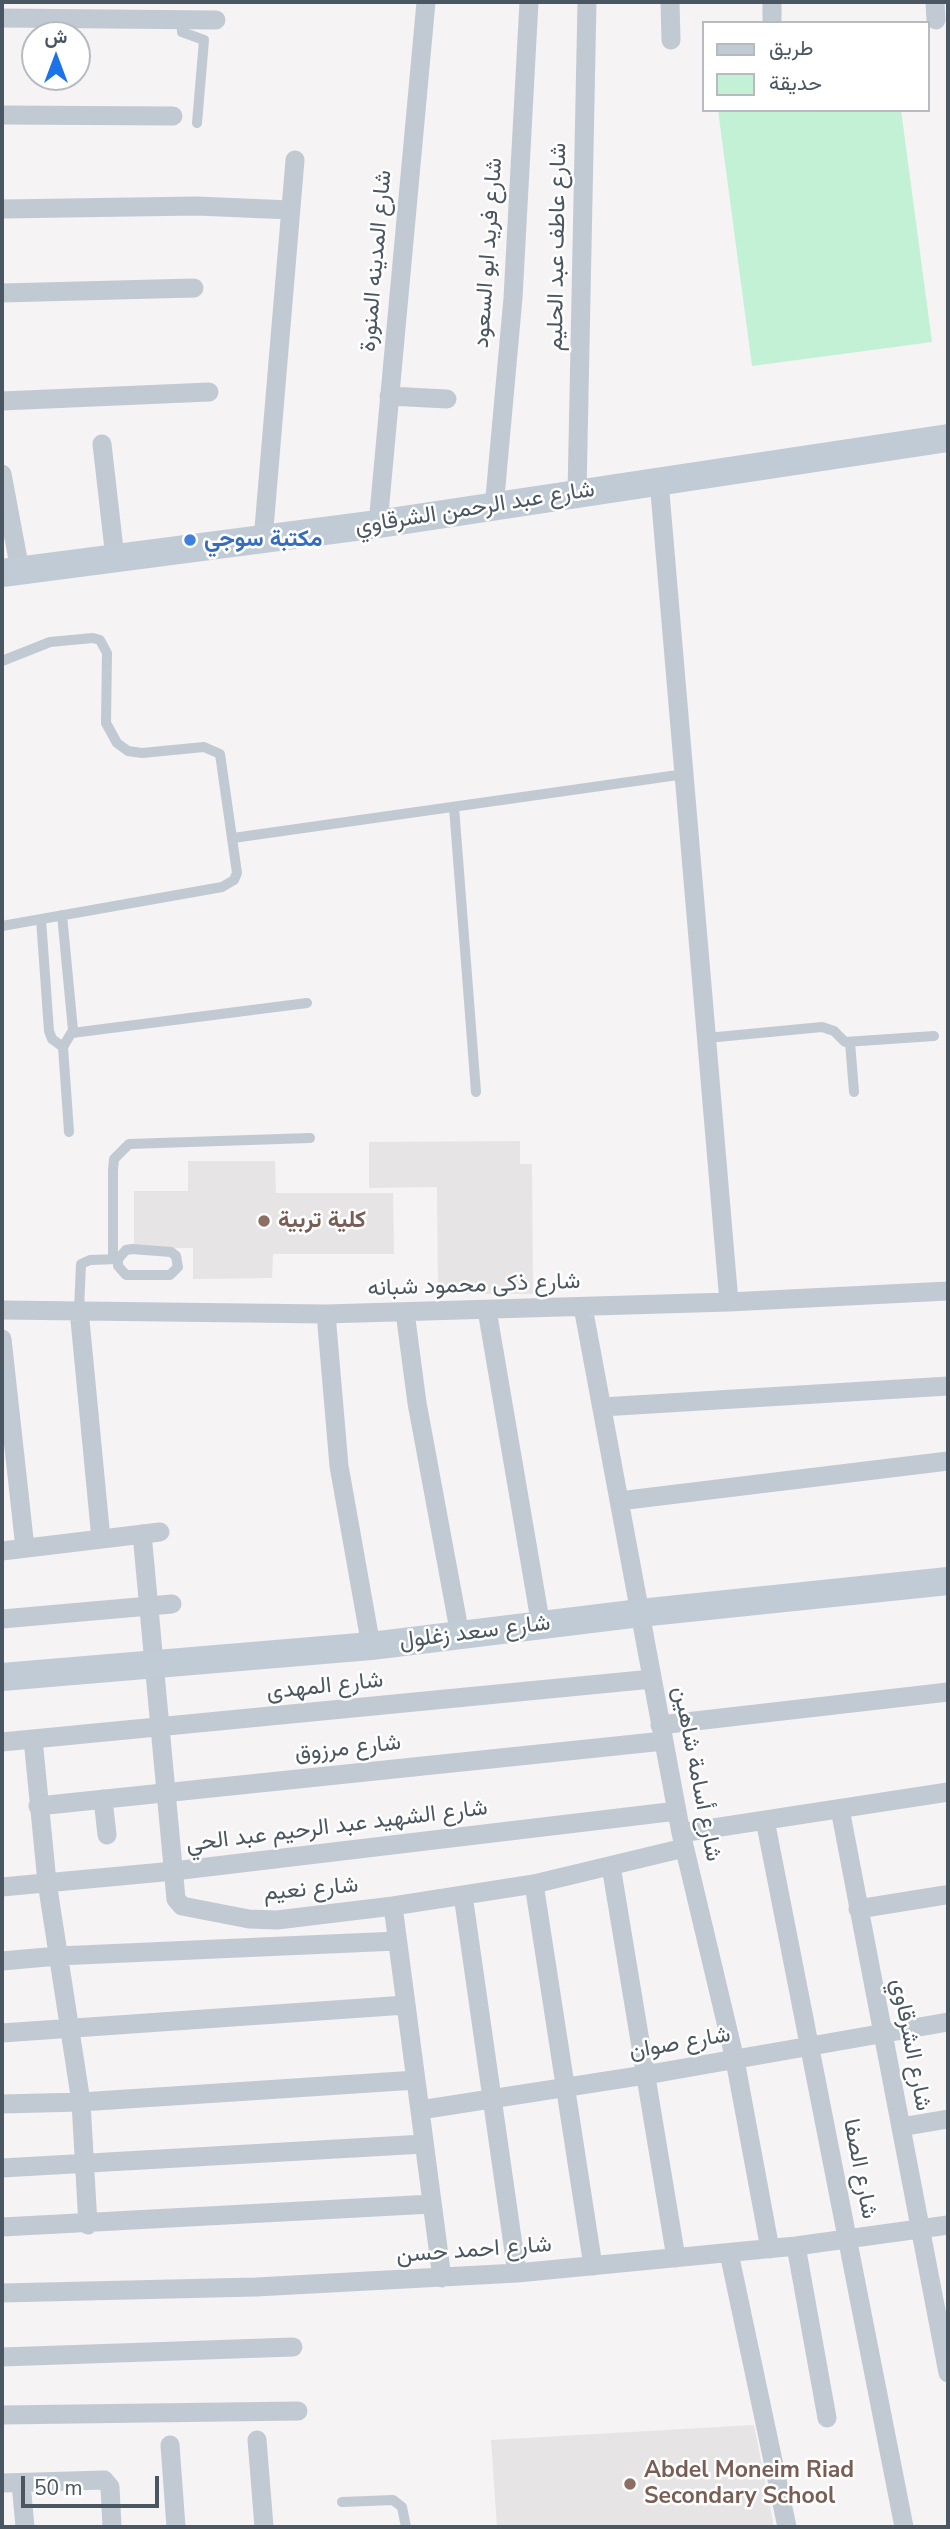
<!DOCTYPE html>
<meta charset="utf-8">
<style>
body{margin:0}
#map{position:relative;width:950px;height:2529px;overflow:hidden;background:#f5f3f3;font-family:"Nunito Sans",Vazirmatn,sans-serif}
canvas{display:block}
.frame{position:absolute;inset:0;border:4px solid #4a5661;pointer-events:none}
.legend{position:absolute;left:702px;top:21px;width:228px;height:91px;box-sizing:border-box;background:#fff;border:2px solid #b7bbc0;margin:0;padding:9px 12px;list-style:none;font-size:21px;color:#4a5661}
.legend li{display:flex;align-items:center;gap:14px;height:35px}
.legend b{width:35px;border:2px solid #b7bbc0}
.north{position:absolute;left:21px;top:21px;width:70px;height:70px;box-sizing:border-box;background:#fff;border:2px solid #b7bbc0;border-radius:50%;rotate:0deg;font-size:19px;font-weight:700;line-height:28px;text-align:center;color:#4a5661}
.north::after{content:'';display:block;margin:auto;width:24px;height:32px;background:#1a73e8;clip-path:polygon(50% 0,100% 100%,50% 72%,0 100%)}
.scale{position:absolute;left:21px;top:2476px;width:138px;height:32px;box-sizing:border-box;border:4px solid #4a5661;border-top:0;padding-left:9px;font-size:21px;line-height:24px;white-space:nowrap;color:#4a5661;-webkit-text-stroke:5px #fff;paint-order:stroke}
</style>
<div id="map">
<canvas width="950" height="2529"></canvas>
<div class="frame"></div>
<ul class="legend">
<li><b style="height:9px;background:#c1cbd6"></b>طريق</li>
<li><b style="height:19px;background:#c3f1d5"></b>حديقة</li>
</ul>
<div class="north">ش</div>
<div class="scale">50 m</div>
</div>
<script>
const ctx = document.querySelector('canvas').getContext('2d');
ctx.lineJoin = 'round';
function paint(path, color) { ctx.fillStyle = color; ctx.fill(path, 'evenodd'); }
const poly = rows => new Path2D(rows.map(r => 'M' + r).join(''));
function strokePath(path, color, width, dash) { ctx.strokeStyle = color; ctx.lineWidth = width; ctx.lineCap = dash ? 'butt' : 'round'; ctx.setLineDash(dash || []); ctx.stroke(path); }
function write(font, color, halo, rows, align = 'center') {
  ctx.font = font + ' "Nunito Sans",Vazirmatn,sans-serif'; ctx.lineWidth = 5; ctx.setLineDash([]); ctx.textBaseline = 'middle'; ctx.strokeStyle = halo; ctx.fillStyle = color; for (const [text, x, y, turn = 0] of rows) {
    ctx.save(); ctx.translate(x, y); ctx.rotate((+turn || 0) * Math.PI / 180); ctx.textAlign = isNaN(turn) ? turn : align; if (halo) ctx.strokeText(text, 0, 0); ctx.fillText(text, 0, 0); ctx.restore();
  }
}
const education = poly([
 [520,1141,520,1164,532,1164,533,1294,438,1294,437,1187,369,1188,369,1142],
 [188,1161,275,1161,276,1193,393,1193,394,1254,273,1254,272,1278,193,1279,193,1248,134,1248,134,1191,188,1191],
 [754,2425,774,2527,497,2527,491,2440]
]);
const green = poly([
 [718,110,901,110,932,342,752,366]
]);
const lane = poly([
 [181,19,182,32,204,40,197,123],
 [2,661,50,642,93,638,100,640,107,653,106,723,117,743,128,751,142,753,204,747,220,754,237,873,234,880,222,887,2,926],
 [454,807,476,1092],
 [233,838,685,774],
 [62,915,73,1030,63,1047,69,1132],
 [41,919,49,1031,52,1039,63,1047],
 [72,1033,307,1003],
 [707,1038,822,1027,834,1031,845,1042,934,1036],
 [850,1042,854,1092],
 [132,1249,171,1252,176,1256,178,1267,170,1275,126,1275,118,1266,118,1259,126,1250,132,1249],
 [113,1259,113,1170,114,1159,129,1144,310,1138],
 [79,1310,81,1264,90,1260,118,1259],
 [342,2502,393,2500,402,2507,406,2527]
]);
const street = poly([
 [670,2,671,40],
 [935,2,936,20],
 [2,18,216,20],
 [772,23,772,2],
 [2,115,173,116],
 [2,209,197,206,290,210],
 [2,293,194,288],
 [389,396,447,399],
 [2,401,209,392],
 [102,444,115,558],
 [2,474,20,570],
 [659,481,729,1302],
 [577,493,587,2],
 [494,508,513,298,529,2],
 [378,524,426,2],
 [263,540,295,160],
 [583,1307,681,1833,735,2060,770,2249],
 [2,1310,326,1314,729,1302,948,1291],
 [79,1310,101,1539],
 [487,1310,541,1626],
 [405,1312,417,1403,460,1635],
 [326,1314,339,1466,371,1646],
 [2,1339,25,1548],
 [602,1407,948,1386],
 [619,1501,948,1461],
 [142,1534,176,1899,182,1906,249,1919,277,1920,393,1906,534,1884,684,1848],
 [2,1551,160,1532],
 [2,1619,172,1604],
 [660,1725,948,1692],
 [33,1739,47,1882,81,2102,88,2225],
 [2,1742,652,1679],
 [103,1799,107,1835],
 [38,1806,664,1741],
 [840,1809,948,2373],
 [765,1820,904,2527],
 [681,1833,948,1792],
 [611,1866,676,2258],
 [534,1884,593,2266],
 [2,1887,174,1871,677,1811],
 [463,1895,517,2273],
 [393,1906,442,2278],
 [858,1909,945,1895],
 [2,1961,58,1956,397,1941],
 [2,2033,406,2005],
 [2,2104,81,2102,416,2080],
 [420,2110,645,2075,948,2022],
 [901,2127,948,2119],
 [2,2168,424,2144],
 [2,2227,432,2204],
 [796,2246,827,2418],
 [729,2253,787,2527],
 [2,2293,256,2287,517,2273,796,2246,948,2225],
 [2,2357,293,2347],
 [2,2415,298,2411],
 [257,2440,264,2527],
 [170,2445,176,2527],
 [2,2483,104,2480,110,2487,112,2527],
 [21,2483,25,2527]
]);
const secondary = poly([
 [2,573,378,524,948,438],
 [2,1677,371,1646,640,1613,948,1581]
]);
const markers = [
 [190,540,7,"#3f7fe0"],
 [264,1221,7,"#8d6e63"],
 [630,2484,7,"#8d6e63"]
];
const streetNames = [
 ["شارع عاطف عبد الحليم",558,247,-89],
 ["شارع فريد ابو السعود",489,253,-86],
 ["شارع المدينه المنورة",377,261,-85],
 ["شارع عبد الرحمن الشرقاوي",475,509,-9],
 ["شارع ذكى محمود شبانه",474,1286,-2],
 ["شارع سعد زغلول",475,1633,-7],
 ["شارع المهدى",325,1687,-6],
 ["شارع مرزوق",348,1749,-6],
 ["شارع أسامة شاهين",696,1774,79],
 ["شارع الشهيد عبد الرحيم عبد الحي",337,1827,-7],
 ["شارع نعيم",311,1890,-5],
 ["شارع صوان",680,2044,-10],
 ["شارع الشرقاوي",910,2045,79],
 ["شارع الصفا",859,2169,79],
 ["شارع احمد حسن",474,2251,-4]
];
const shopNames = [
 ["مكتبة سوجي",204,540]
];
const educationNames = [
 ["كلية تربية",278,1221],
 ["Abdel Moneim Riad",644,2471],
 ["Secondary School",644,2497]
];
paint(education, '#e6e4e5');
paint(green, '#c3f1d5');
strokePath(lane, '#c1cad2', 10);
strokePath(street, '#c1cad2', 19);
strokePath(secondary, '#c1cbd6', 28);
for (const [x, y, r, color] of markers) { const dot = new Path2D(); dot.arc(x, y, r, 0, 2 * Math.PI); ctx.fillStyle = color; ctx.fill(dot); strokePath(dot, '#fff', 2.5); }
write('23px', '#4a5661', '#fff', streetNames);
write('bold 23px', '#366cbe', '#fff', shopNames, 'left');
write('bold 23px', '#785e54', '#fff', educationNames, 'left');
</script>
